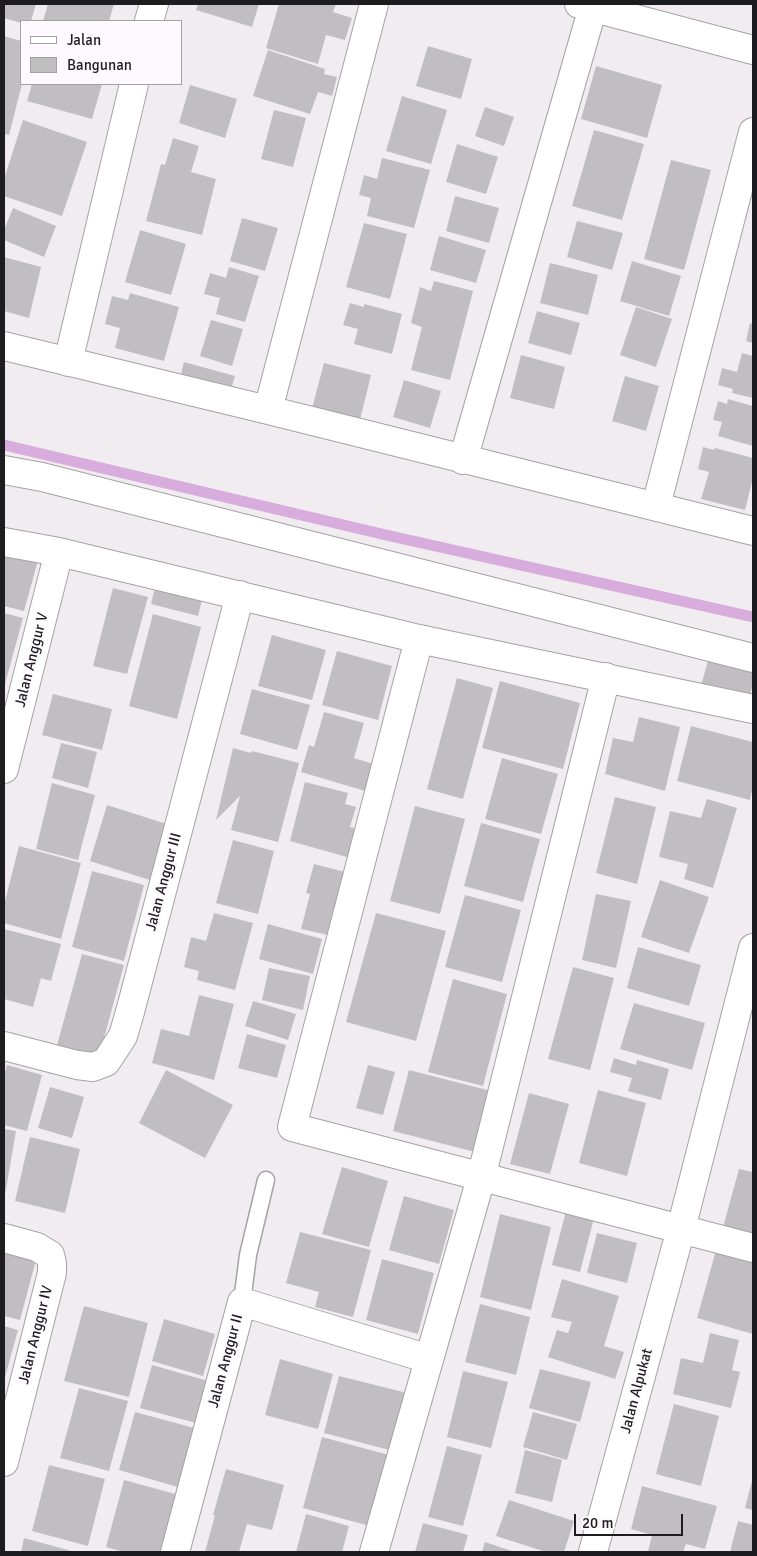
<!DOCTYPE html>
<style>
body{margin:0}
#map{position:relative;width:757px;height:1556px;overflow:hidden;background:#f0ecf0;font-family:Signika,sans-serif}
canvas{display:block}
.frame{position:absolute;inset:0;border:5px solid #1d1c1e;pointer-events:none}
.legend{position:absolute;left:20px;top:20px;width:162px;height:65px;box-sizing:border-box;background:#fdf9fe;border:1px solid #a3a1a4;margin:0;padding:6px 9px;list-style:none;font-size:15px;color:#1d1c1e}
.legend li{display:flex;align-items:center;gap:10px;height:25px}
.legend b{width:25px;border:1px solid #a3a1a4}
.scale{position:absolute;left:574px;top:1514px;width:109px;height:22px;box-sizing:border-box;border:2px solid #1d1c1e;border-top:0;padding-left:6px;font-size:15px;line-height:18px;white-space:nowrap;color:#1d1c1e;-webkit-text-stroke:4px #fdf9fe;paint-order:stroke}
</style>
<div id="map">
<canvas width="757" height="1556"></canvas>
<div class="frame"></div>
<ul class="legend">
<li><b style="height:6px;background:#fff"></b>Jalan</li>
<li><b style="height:14px;background:#c1bec2"></b>Bangunan</li>
</ul>
<div class="scale">20 m</div>
</div>
<script>
const ctx = document.querySelector('canvas').getContext('2d');
ctx.lineJoin = 'round';
const poly = rows => new Path2D(rows.map(r => 'M' + r).join(''));
function strokePath(path, color, width, dash) { ctx.strokeStyle = color; ctx.lineWidth = width; ctx.lineCap = dash ? 'butt' : 'round'; ctx.setLineDash(dash || []); ctx.stroke(path); }
function paint(path, color) { ctx.fillStyle = color; ctx.fill(path, 'evenodd'); }
function write(font, color, halo, rows, align = 'center') {
  ctx.font = font + ' Signika,sans-serif'; ctx.lineWidth = 4; ctx.setLineDash([]); ctx.textBaseline = 'middle'; ctx.strokeStyle = halo; ctx.fillStyle = color; for (const [text, x, y, turn = 0] of rows) {
    ctx.save(); ctx.translate(x, y); ctx.rotate((+turn || 0) * Math.PI / 180); ctx.textAlign = isNaN(turn) ? turn : align; if (halo) ctx.strokeText(text, 0, 0); ctx.fillText(text, 0, 0); ctx.restore();
  }
}
const stream = poly([
 [4,445,386,535,753,617]
]);
const building = poly([
 [4,4,36,4,31,21,21,21,21,23,4,18],
 [48,4,114,4,109,21,43,21],
 [198,4,259,4,252,27,196,10],
 [279,4,336,4,333,12,352,18,345,40,326,35,318,64,266,48],
 [4,36,21,41,22,84,9,135,4,134],
 [428,46,472,59,461,99,416,86],
 [268,50,325,69,324,74,337,77,332,96,318,92,310,114,253,96],
 [596,66,662,85,647,138,581,119],
 [32,84,102,84,92,119,27,101],
 [190,85,237,99,225,138,179,123],
 [402,96,447,110,431,164,386,151],
 [485,107,514,117,504,146,475,136],
 [274,110,306,118,293,167,261,159],
 [23,120,87,142,62,216,4,196,4,179],
 [594,130,644,144,622,220,572,206],
 [173,138,199,146,191,172,216,179,202,235,146,221,161,164,165,165],
 [457,144,498,157,486,194,446,182],
 [382,158,430,170,414,228,367,216,371,198,359,195,364,175,377,179],
 [671,160,711,170,684,270,644,259],
 [455,196,499,208,489,243,446,231],
 [13,208,56,226,44,257,4,240,4,230],
 [242,218,278,228,265,271,230,261],
 [577,221,623,233,612,270,567,257],
 [364,223,407,234,390,299,346,287],
 [140,230,186,244,171,295,125,282],
 [439,236,486,250,476,283,430,270],
 [4,257,41,267,29,318,4,311],
 [632,261,681,276,669,316,620,301],
 [550,263,598,275,588,315,540,303],
 [229,267,259,276,245,322,216,314,220,298,204,294,210,273,226,278],
 [434,281,473,291,450,380,411,370,422,327,411,323,420,287,431,291],
 [130,293,179,307,164,361,115,348,120,328,105,324,112,296,128,300],
 [350,303,364,307,364,304,402,314,392,354,354,344,358,329,343,325],
 [636,307,672,319,656,367,620,355],
 [537,311,580,323,571,355,528,343],
 [211,320,243,329,232,366,200,356],
 [750,323,753,324,753,343,746,341],
 [742,353,753,356,753,398,732,393,733,389,718,385,722,368,737,372],
 [521,355,565,367,554,409,510,398],
 [184,362,235,376,229,396,179,382],
 [324,363,371,375,359,424,311,412],
 [625,376,659,386,646,431,612,421],
 [404,380,441,391,430,428,393,417],
 [728,399,753,406,753,446,718,436,722,422,713,420,718,401,727,404],
 [703,447,714,450,715,448,753,458,753,478,745,510,701,499,709,472,698,469],
 [4,548,39,557,24,611,4,606],
 [157,579,204,592,198,616,151,604],
 [113,588,148,597,127,674,93,666],
 [4,613,23,618,5,684,4,684],
 [153,614,201,627,177,719,129,706],
 [272,635,326,650,312,700,258,686],
 [337,651,392,666,378,720,322,705],
 [709,657,753,669,753,684,749,699,701,686],
 [457,678,493,688,463,799,427,789],
 [500,681,580,703,563,769,482,748],
 [252,689,310,705,297,750,240,734],
 [53,694,112,709,102,750,42,735],
 [324,712,364,723,354,758,380,766,372,793,301,772,309,745,314,747],
 [639,717,680,727,665,791,605,774,613,738,633,742],
 [691,726,753,742,753,785,750,800,677,781],
 [61,743,97,752,88,788,52,778],
 [233,748,251,753,252,751,299,763,278,842,231,830,240,796,216,820],
 [502,758,558,774,541,834,485,819],
 [305,782,348,793,345,804,356,807,350,827,362,830,354,859,290,841],
 [52,783,95,795,78,860,36,849],
 [615,797,656,807,637,884,596,873],
 [707,799,737,808,713,888,684,879,688,864,659,857,670,811,701,818],
 [107,805,173,826,156,882,90,861],
 [415,806,465,819,440,914,390,901],
 [481,823,540,839,523,902,464,886],
 [233,840,274,851,258,914,216,903],
 [19,846,81,863,61,939,4,923,4,905],
 [314,864,357,875,349,905,336,901,328,935,301,929,310,894,306,893],
 [92,871,144,885,124,961,72,947],
 [660,880,709,897,689,953,641,937],
 [596,894,631,901,616,968,582,960],
 [465,895,521,910,502,982,445,967],
 [214,913,253,923,235,990,197,980,199,971,184,967,191,937,206,941],
 [376,913,446,931,416,1041,346,1022],
 [268,924,322,939,313,974,259,959],
 [4,929,61,944,51,981,41,978,33,1007,4,999],
 [638,947,701,965,689,1006,627,988],
 [82,954,124,965,98,1060,56,1049],
 [573,967,614,978,590,1070,548,1059],
 [269,968,310,976,303,1010,262,1000],
 [453,979,507,994,483,1086,428,1072],
 [199,995,234,1004,214,1080,152,1063,161,1029,189,1036],
 [253,1001,296,1014,288,1040,245,1026],
 [634,1003,705,1023,692,1070,620,1049],
 [247,1034,286,1045,277,1078,238,1068],
 [614,1058,636,1065,637,1060,669,1069,661,1100,628,1091,632,1078,610,1072],
 [7,1065,42,1075,27,1131,4,1125,4,1076],
 [368,1065,395,1072,383,1115,356,1108],
 [166,1070,233,1105,205,1158,139,1123],
 [409,1070,495,1092,479,1153,393,1131],
 [50,1087,84,1097,72,1138,38,1128],
 [598,1090,646,1103,627,1176,579,1163],
 [529,1093,569,1104,550,1174,510,1164],
 [4,1129,16,1131,5,1195,4,1195],
 [30,1137,80,1149,65,1213,15,1201],
 [342,1167,388,1181,369,1247,322,1234],
 [739,1169,753,1172,753,1239,722,1231],
 [404,1196,454,1210,439,1264,389,1250],
 [566,1211,594,1218,580,1272,552,1265],
 [500,1214,551,1227,531,1310,480,1297],
 [300,1232,371,1250,353,1317,315,1307,319,1292,286,1283],
 [597,1233,637,1243,627,1283,587,1273],
 [718,1243,753,1253,753,1334,697,1318],
 [4,1251,36,1260,20,1320,4,1316],
 [382,1259,434,1273,418,1334,366,1320],
 [562,1279,619,1296,604,1346,624,1352,615,1379,548,1357,557,1330,568,1333,572,1322,551,1317],
 [480,1304,530,1317,516,1375,465,1362],
 [84,1306,148,1323,129,1397,64,1381],
 [164,1319,215,1334,203,1376,152,1361],
 [4,1326,18,1330,4,1381],
 [710,1333,739,1340,732,1370,740,1372,731,1408,673,1394,681,1358,703,1363],
 [280,1359,333,1374,318,1429,265,1415],
 [152,1365,208,1381,196,1423,140,1408],
 [540,1369,591,1382,580,1422,529,1408],
 [463,1371,508,1382,491,1448,447,1437],
 [339,1376,411,1394,397,1452,324,1433],
 [79,1388,128,1401,109,1471,60,1458],
 [674,1404,719,1416,701,1486,656,1474],
 [135,1412,198,1429,181,1488,119,1470],
 [533,1412,577,1424,567,1460,523,1447],
 [322,1437,389,1455,370,1526,303,1508],
 [447,1446,482,1455,463,1526,428,1517],
 [525,1450,562,1460,552,1502,515,1493],
 [49,1465,105,1479,88,1546,32,1531],
 [226,1469,284,1485,272,1530,247,1524,239,1552,205,1552,215,1515,213,1515],
 [753,1477,753,1510,745,1508],
 [124,1480,179,1495,164,1552,124,1552,106,1547],
 [642,1486,717,1506,705,1549,686,1544,683,1552,648,1552,652,1535,631,1529],
 [509,1500,574,1521,564,1552,546,1552,496,1536],
 [306,1514,349,1526,342,1552,296,1552],
 [738,1521,753,1525,753,1552,730,1552],
 [423,1523,468,1535,463,1552,415,1552],
 [24,1538,75,1552,21,1552],
 [485,1542,515,1552,482,1552]
]);
const service = poly([
 [242,1302,248,1255,266,1180]
]);
const minor = poly([
 [579,4,753,50],
 [149,21,154,4],
 [4,346,268,410,753,531],
 [68,362,134,84],
 [268,410,374,4],
 [463,460,593,7],
 [4,470,42,477,753,658],
 [656,506,753,132],
 [4,542,59,552,419,639,753,709],
 [419,639,292,1127,753,1248],
 [4,769,59,552],
 [4,1046,77,1065,93,1067,106,1062,123,1036,130,1012,240,595],
 [4,1238,37,1247,50,1255,52,1263,52,1273,4,1462],
 [175,1552,242,1302,429,1359],
 [374,1552,481,1178,606,677],
 [593,1552,681,1229,753,948]
]);
const streetNames = [
 ["Jalan Anggur V",32,660,-76],
 ["Jalan Anggur III",164,882,-75],
 ["Jalan Anggur IV",36,1335,-76],
 ["Jalan Anggur II",226,1361,-75],
 ["Jalan Alpukat",637,1391,-75]
];
strokePath(stream, '#d8acdc', 11);
paint(building, '#c1bec2');
strokePath(service, '#a6a2a6', 19);
strokePath(minor, '#a6a2a6', 30);
strokePath(service, '#fff', 16);
strokePath(minor, '#fff', 28);
write('15px', '#1d1c1e', '#fdf9fe', streetNames);
</script>
